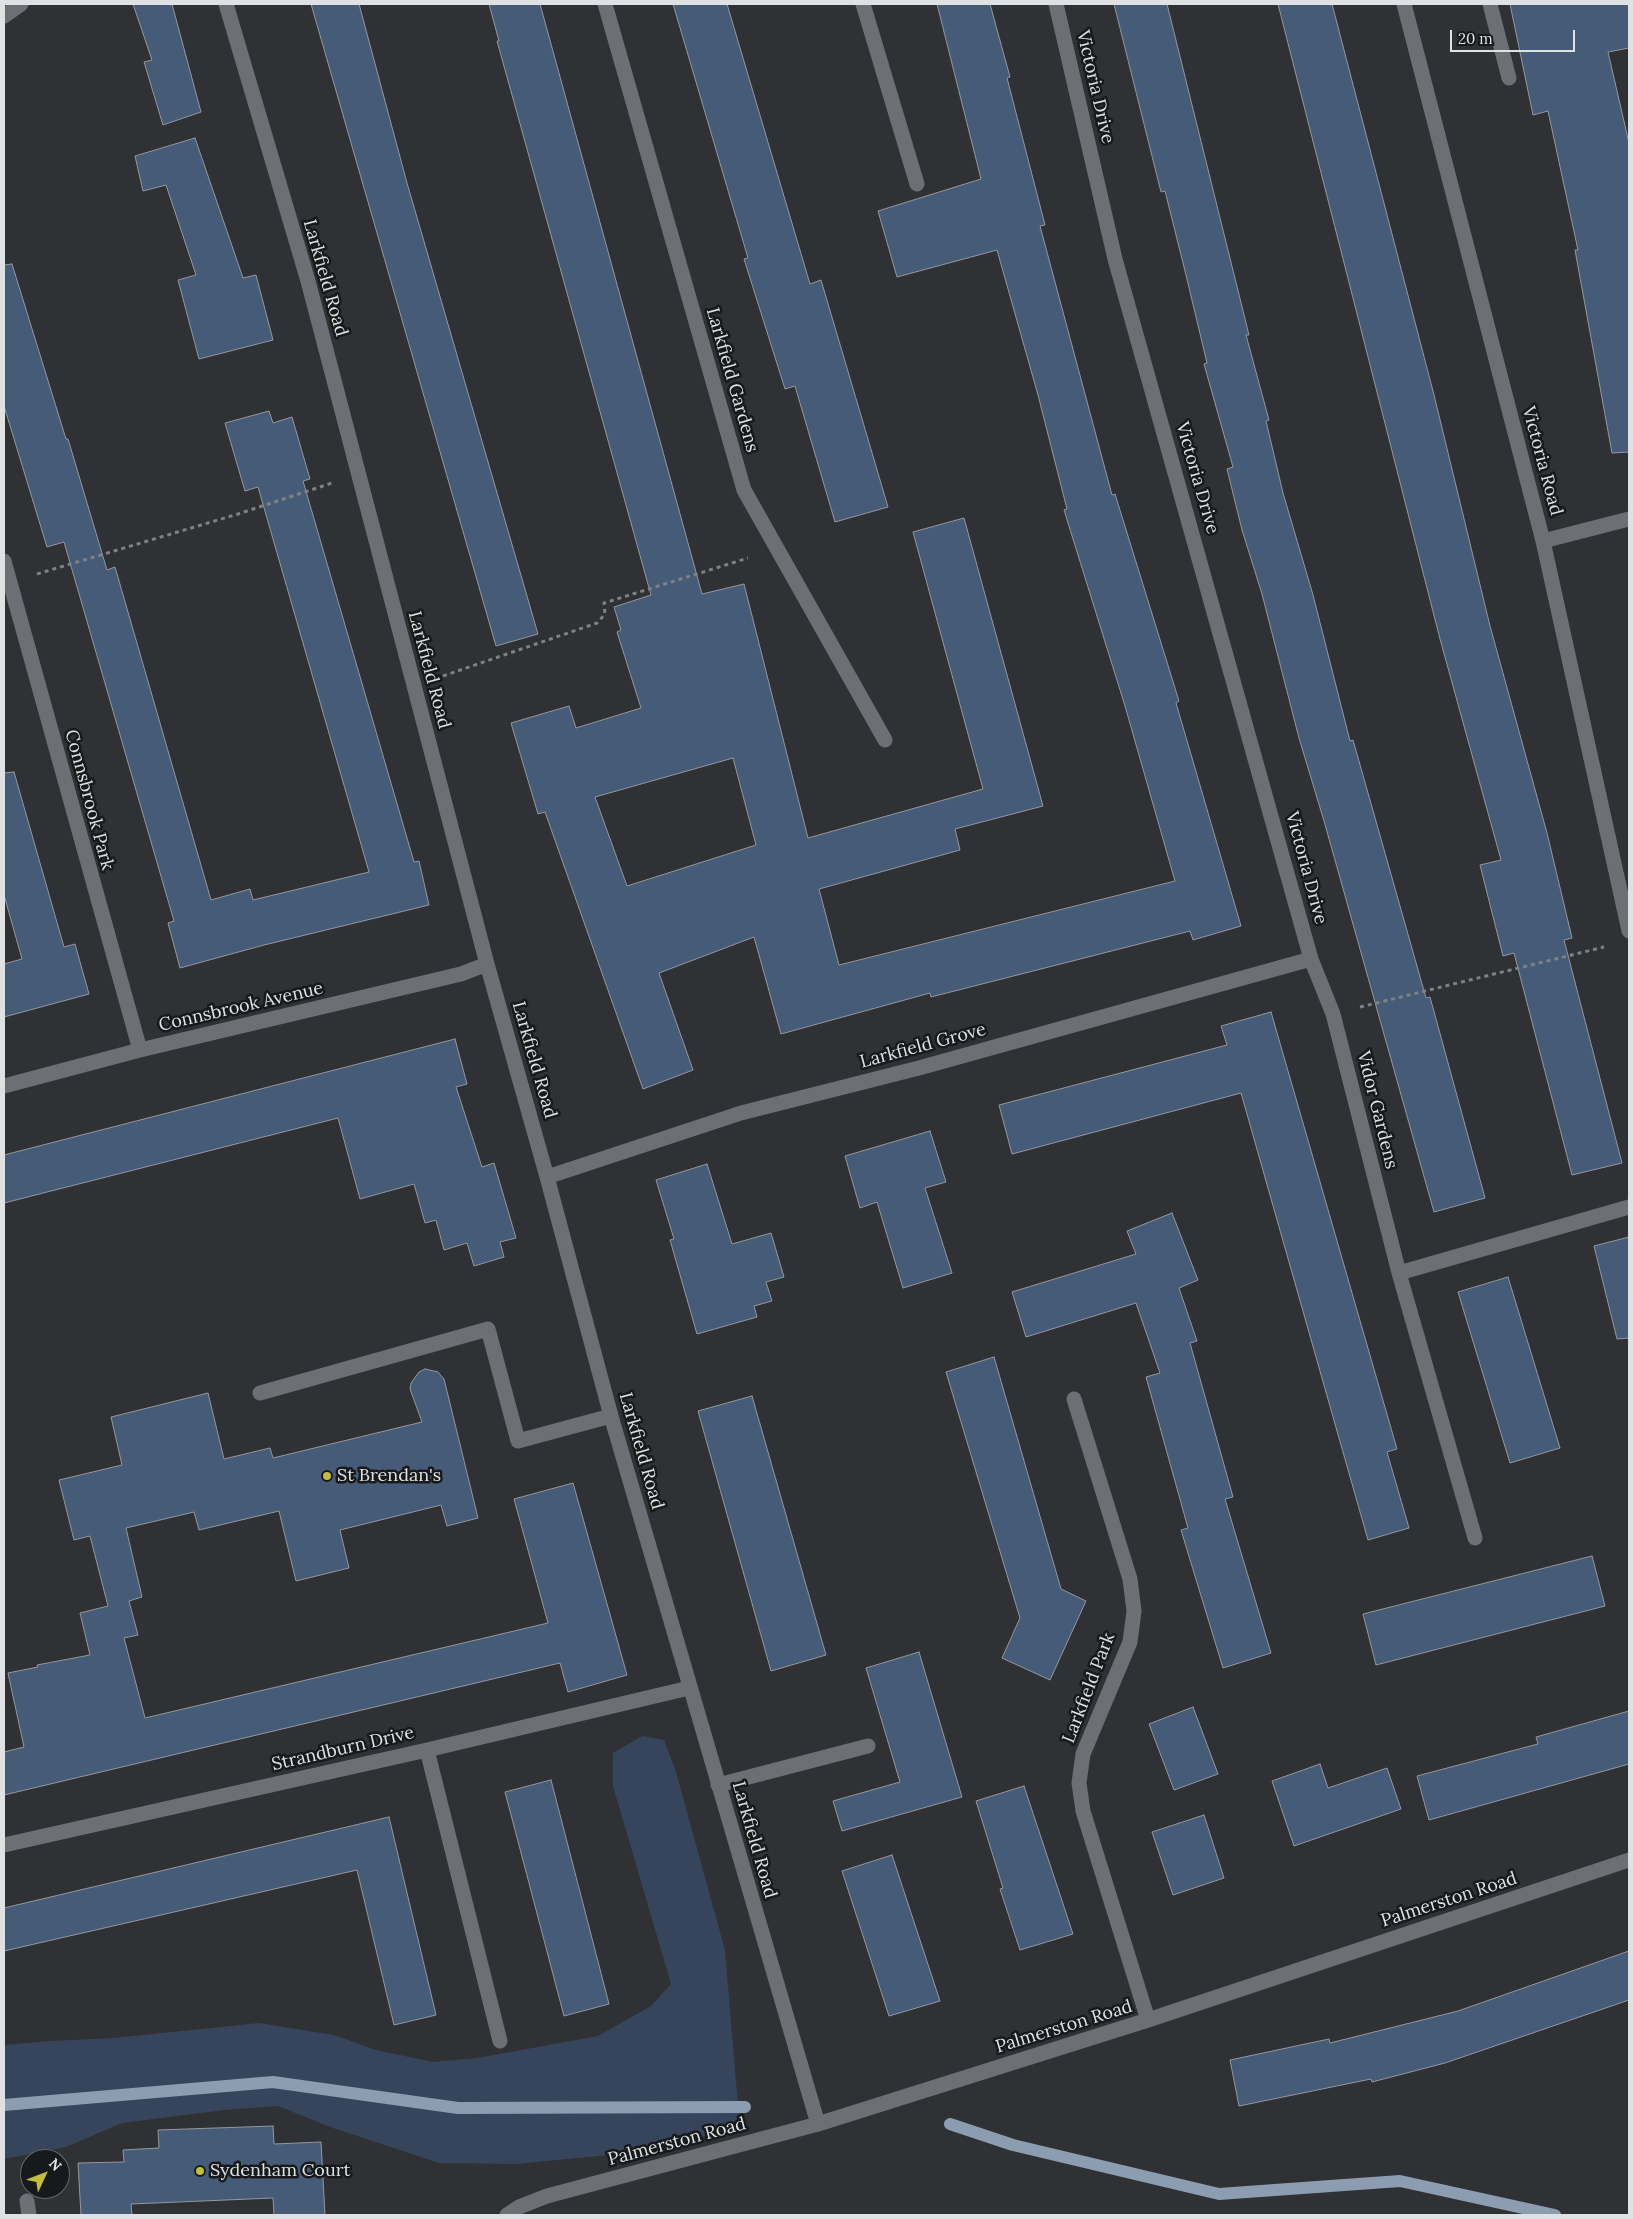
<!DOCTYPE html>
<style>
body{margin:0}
#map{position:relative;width:1633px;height:2219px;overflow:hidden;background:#2f3135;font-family:Lora,serif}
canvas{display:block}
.frame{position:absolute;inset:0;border:5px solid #dfe1e3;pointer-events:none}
.north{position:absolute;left:20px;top:2149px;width:50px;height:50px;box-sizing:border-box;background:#18191b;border:1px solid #68696b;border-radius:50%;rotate:47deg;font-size:14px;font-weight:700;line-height:20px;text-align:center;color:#dfe1e3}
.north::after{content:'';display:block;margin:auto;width:18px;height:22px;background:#c2bd3f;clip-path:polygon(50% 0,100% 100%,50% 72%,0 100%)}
.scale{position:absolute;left:1450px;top:30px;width:125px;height:22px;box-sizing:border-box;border:2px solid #dfe1e3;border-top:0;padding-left:6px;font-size:15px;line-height:18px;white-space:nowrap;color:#dfe1e3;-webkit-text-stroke:4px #18191b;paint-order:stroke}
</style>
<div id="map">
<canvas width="1633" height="2219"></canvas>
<div class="frame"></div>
<div class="north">N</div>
<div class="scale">20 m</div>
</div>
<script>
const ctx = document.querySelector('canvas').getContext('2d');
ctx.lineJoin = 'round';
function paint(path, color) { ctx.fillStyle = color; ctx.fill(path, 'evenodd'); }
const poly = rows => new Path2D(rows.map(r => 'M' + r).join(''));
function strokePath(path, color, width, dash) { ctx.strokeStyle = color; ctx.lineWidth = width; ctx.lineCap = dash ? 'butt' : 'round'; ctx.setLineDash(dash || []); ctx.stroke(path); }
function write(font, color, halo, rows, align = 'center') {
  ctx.font = font + ' Lora,serif'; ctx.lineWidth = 5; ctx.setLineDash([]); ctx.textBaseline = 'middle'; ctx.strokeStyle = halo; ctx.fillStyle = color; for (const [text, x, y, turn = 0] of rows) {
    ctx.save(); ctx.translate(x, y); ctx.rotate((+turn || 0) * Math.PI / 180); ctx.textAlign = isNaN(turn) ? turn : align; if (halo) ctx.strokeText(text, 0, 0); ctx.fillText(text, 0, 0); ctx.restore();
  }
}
const green = poly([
 [642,1736,664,1740,676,1772,725,1950,740,2129,609,2155,516,2164,439,2163,330,2127,278,2106,225,2110,122,2123,66,2147,4,2159,4,2045,50,2041,114,2038,259,2023,334,2035,376,2050,433,2062,477,2058,598,2036,651,2006,671,1984,613,1786,613,1753]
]);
const stream = poly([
 [4,2105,273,2082,458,2108,745,2107],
 [950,2124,1013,2145,1219,2194,1400,2181,1555,2215]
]);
const building = poly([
 [133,4,172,4,201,112,163,125,144,62,152,60,133,4],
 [311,4,359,4,407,183,538,634,496,646,311,4],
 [489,4,540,4,702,594,744,584,808,838,983,789,913,532,964,518,1043,806,955,829,960,850,819,889,839,965,1175,881,1125,706,1064,510,1067,509,1038,395,997,250,897,277,878,211,981,179,937,4,990,4,1010,77,1007,78,1045,225,1040,226,1112,495,1115,494,1179,701,1176,703,1241,926,1193,940,1190,931,931,997,930,993,781,1034,754,937,659,973,693,1070,643,1089,545,812,538,814,511,723,569,706,576,728,641,708,617,632,621,630,614,607,651,595,497,41,499,41,489,4],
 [733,758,756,845,627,886,595,797,733,758],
 [673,4,727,4,810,284,821,280,888,507,835,522,795,386,785,389,744,259,748,258,673,4],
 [1114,4,1167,4,1249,335,1246,335,1269,420,1266,421,1283,493,1313,595,1350,741,1353,740,1426,998,1430,997,1485,1198,1434,1212,1324,821,1299,738,1262,594,1242,530,1227,469,1233,467,1204,364,1207,363,1186,275,1165,191,1161,192,1114,4],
 [1278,4,1332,4,1434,395,1490,626,1547,833,1572,938,1564,940,1622,1163,1572,1175,1514,953,1503,956,1480,865,1501,860,1440,639,1278,4],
 [1510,4,1629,4,1629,48,1608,52,1629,143,1629,452,1612,453,1575,250,1578,250,1548,111,1533,115,1510,4],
 [195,138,243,278,256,275,273,340,199,359,178,280,196,275,166,185,143,191,135,156,195,138],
 [12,264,66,439,68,439,107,570,115,567,211,900,250,889,253,900,369,872,258,487,245,491,225,423,269,411,273,423,292,417,310,479,303,481,414,862,419,861,429,905,264,945,180,968,168,923,174,921,64,542,47,547,4,406,4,265,12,264],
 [14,772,64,947,75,944,89,994,4,1017,4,964,22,959,4,895,4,773,14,772],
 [1271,1012,1397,1449,1387,1452,1409,1528,1368,1540,1241,1093,1012,1154,999,1105,1227,1045,1221,1026,1271,1012],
 [455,1039,467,1084,456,1087,482,1167,494,1163,516,1238,500,1242,504,1257,474,1266,467,1243,444,1250,436,1220,425,1223,414,1184,360,1199,338,1118,4,1203,4,1155,455,1039],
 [930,1131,946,1182,925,1188,952,1273,903,1288,877,1202,860,1208,845,1156,930,1131],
 [707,1164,732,1244,771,1233,784,1277,766,1282,772,1301,754,1306,757,1317,697,1334,670,1240,674,1239,656,1180,707,1164],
 [1172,1213,1198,1280,1179,1288,1197,1341,1190,1343,1233,1497,1225,1499,1271,1653,1223,1668,1181,1530,1188,1528,1146,1377,1160,1373,1136,1303,1026,1337,1012,1292,1136,1254,1127,1231,1172,1213],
 [1629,1237,1629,1338,1617,1339,1594,1246,1629,1237],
 [1508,1277,1560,1448,1510,1463,1458,1292,1508,1277],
 [994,1357,1061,1589,1086,1601,1050,1680,1002,1658,1020,1618,946,1372,994,1357],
 [425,1369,438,1372,444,1379,478,1518,447,1526,441,1505,340,1530,349,1568,296,1581,279,1511,199,1530,194,1512,126,1528,142,1597,129,1601,138,1635,124,1638,145,1718,548,1623,514,1499,573,1483,627,1675,568,1692,560,1663,4,1795,4,1752,24,1747,8,1673,38,1667,37,1665,90,1655,80,1613,108,1606,90,1536,74,1540,59,1480,122,1465,111,1417,208,1393,224,1459,270,1448,273,1458,422,1422,410,1389,411,1383,419,1372,425,1369],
 [752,1396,826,1655,771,1671,698,1411,752,1396],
 [1592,1556,1605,1606,1376,1665,1363,1614,1592,1556],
 [919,1652,962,1797,842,1831,833,1801,900,1782,866,1668,919,1652],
 [1193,1707,1218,1774,1174,1790,1149,1724,1193,1707],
 [1629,1711,1629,1764,1429,1820,1417,1776,1538,1744,1536,1737,1629,1711],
 [1320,1764,1328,1788,1387,1768,1401,1809,1294,1846,1272,1781,1320,1764],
 [551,1780,609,2004,564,2016,505,1792,551,1780],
 [1024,1786,1073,1934,1020,1950,1000,1889,1003,1888,976,1801,1024,1786],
 [1204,1815,1224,1878,1173,1895,1152,1832,1204,1815],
 [389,1817,436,2015,394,2025,357,1870,4,1951,4,1908,389,1817],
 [892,1855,940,2001,889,2016,842,1871,892,1855],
 [1629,1951,1629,2000,1445,2063,1372,2082,1371,2079,1239,2106,1230,2060,1329,2039,1330,2043,1458,2011,1629,1951],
 [273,2126,274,2144,321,2142,325,2215,274,2215,273,2198,131,2204,132,2215,81,2215,78,2163,124,2162,123,2150,159,2148,158,2130,273,2126]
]);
const path = poly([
 [37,574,238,514,332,483],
 [443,676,597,623,605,614,604,603,748,558],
 [1360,1007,1604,947]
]);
const lane = poly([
 [863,4,917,184],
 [1490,4,1509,78],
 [4,16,21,4],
 [260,1393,488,1329,518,1441,611,1416],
 [718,1785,868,1746],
 [27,2201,29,2215]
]);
const street = poly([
 [226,4,308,281,487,964,547,1177,611,1416,818,2124],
 [605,4,744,490,885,740],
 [1056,4,1115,259,1311,959,1333,1014,1399,1273,1475,1538],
 [1404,4,1543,541,1629,931],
 [1543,541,1629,519],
 [4,561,140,1050],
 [4,1086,140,1050,461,974,487,964],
 [547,1177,741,1113,919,1068,1311,959],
 [1399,1273,1629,1207],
 [1074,1399,1130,1579,1134,1611,1130,1642,1083,1754,1079,1783,1083,1811,1148,2020],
 [427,1750,500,2041],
 [4,1845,427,1750,689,1688],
 [507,2215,519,2207,547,2196,818,2124,1148,2020,1629,1860]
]);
const markers = [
 [327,1476,5,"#c2bd3f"],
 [200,2171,5,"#c2bd3f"]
];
const streetNames = [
 ["Victoria Drive",1095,87,77],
 ["Larkfield Road",325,278,74],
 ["Larkfield Gardens",732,380,74],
 ["Victoria Road",1542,461,75],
 ["Victoria Drive",1197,478,74],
 ["Larkfield Road",429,670,75],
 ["Connsbrook Park",89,800,75],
 ["Victoria Drive",1306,868,75],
 ["Connsbrook Avenue",241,1007,-13],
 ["Larkfield Grove",923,1046,-15],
 ["Larkfield Road",534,1060,74],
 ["Vidor Gardens",1377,1110,76],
 ["Larkfield Road",641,1451,74],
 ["Larkfield Park",1089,1688,-69],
 ["Strandburn Drive",343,1749,-13],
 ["Larkfield Road",754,1840,74],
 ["Palmerston Road",1449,1900,-18],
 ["Palmerston Road",1064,2027,-17],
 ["Palmerston Road",677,2142,-15]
];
const poiNames = [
 ["St Brendan's",337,1476],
 ["Sydenham Court",210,2171]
];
paint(green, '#36455b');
strokePath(stream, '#8c9cb1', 12);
paint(building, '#465b77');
strokePath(building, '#95989d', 1);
strokePath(path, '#7f8184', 3, [4, 4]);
strokePath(lane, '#6c6f73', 15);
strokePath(street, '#6c6f73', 15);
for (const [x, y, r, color] of markers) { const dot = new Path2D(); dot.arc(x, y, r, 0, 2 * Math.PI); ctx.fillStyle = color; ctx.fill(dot); strokePath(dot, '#18191b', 2); }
write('18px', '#dfe1e3', '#18191b', streetNames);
write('18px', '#dfe1e3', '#18191b', poiNames, 'left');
</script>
